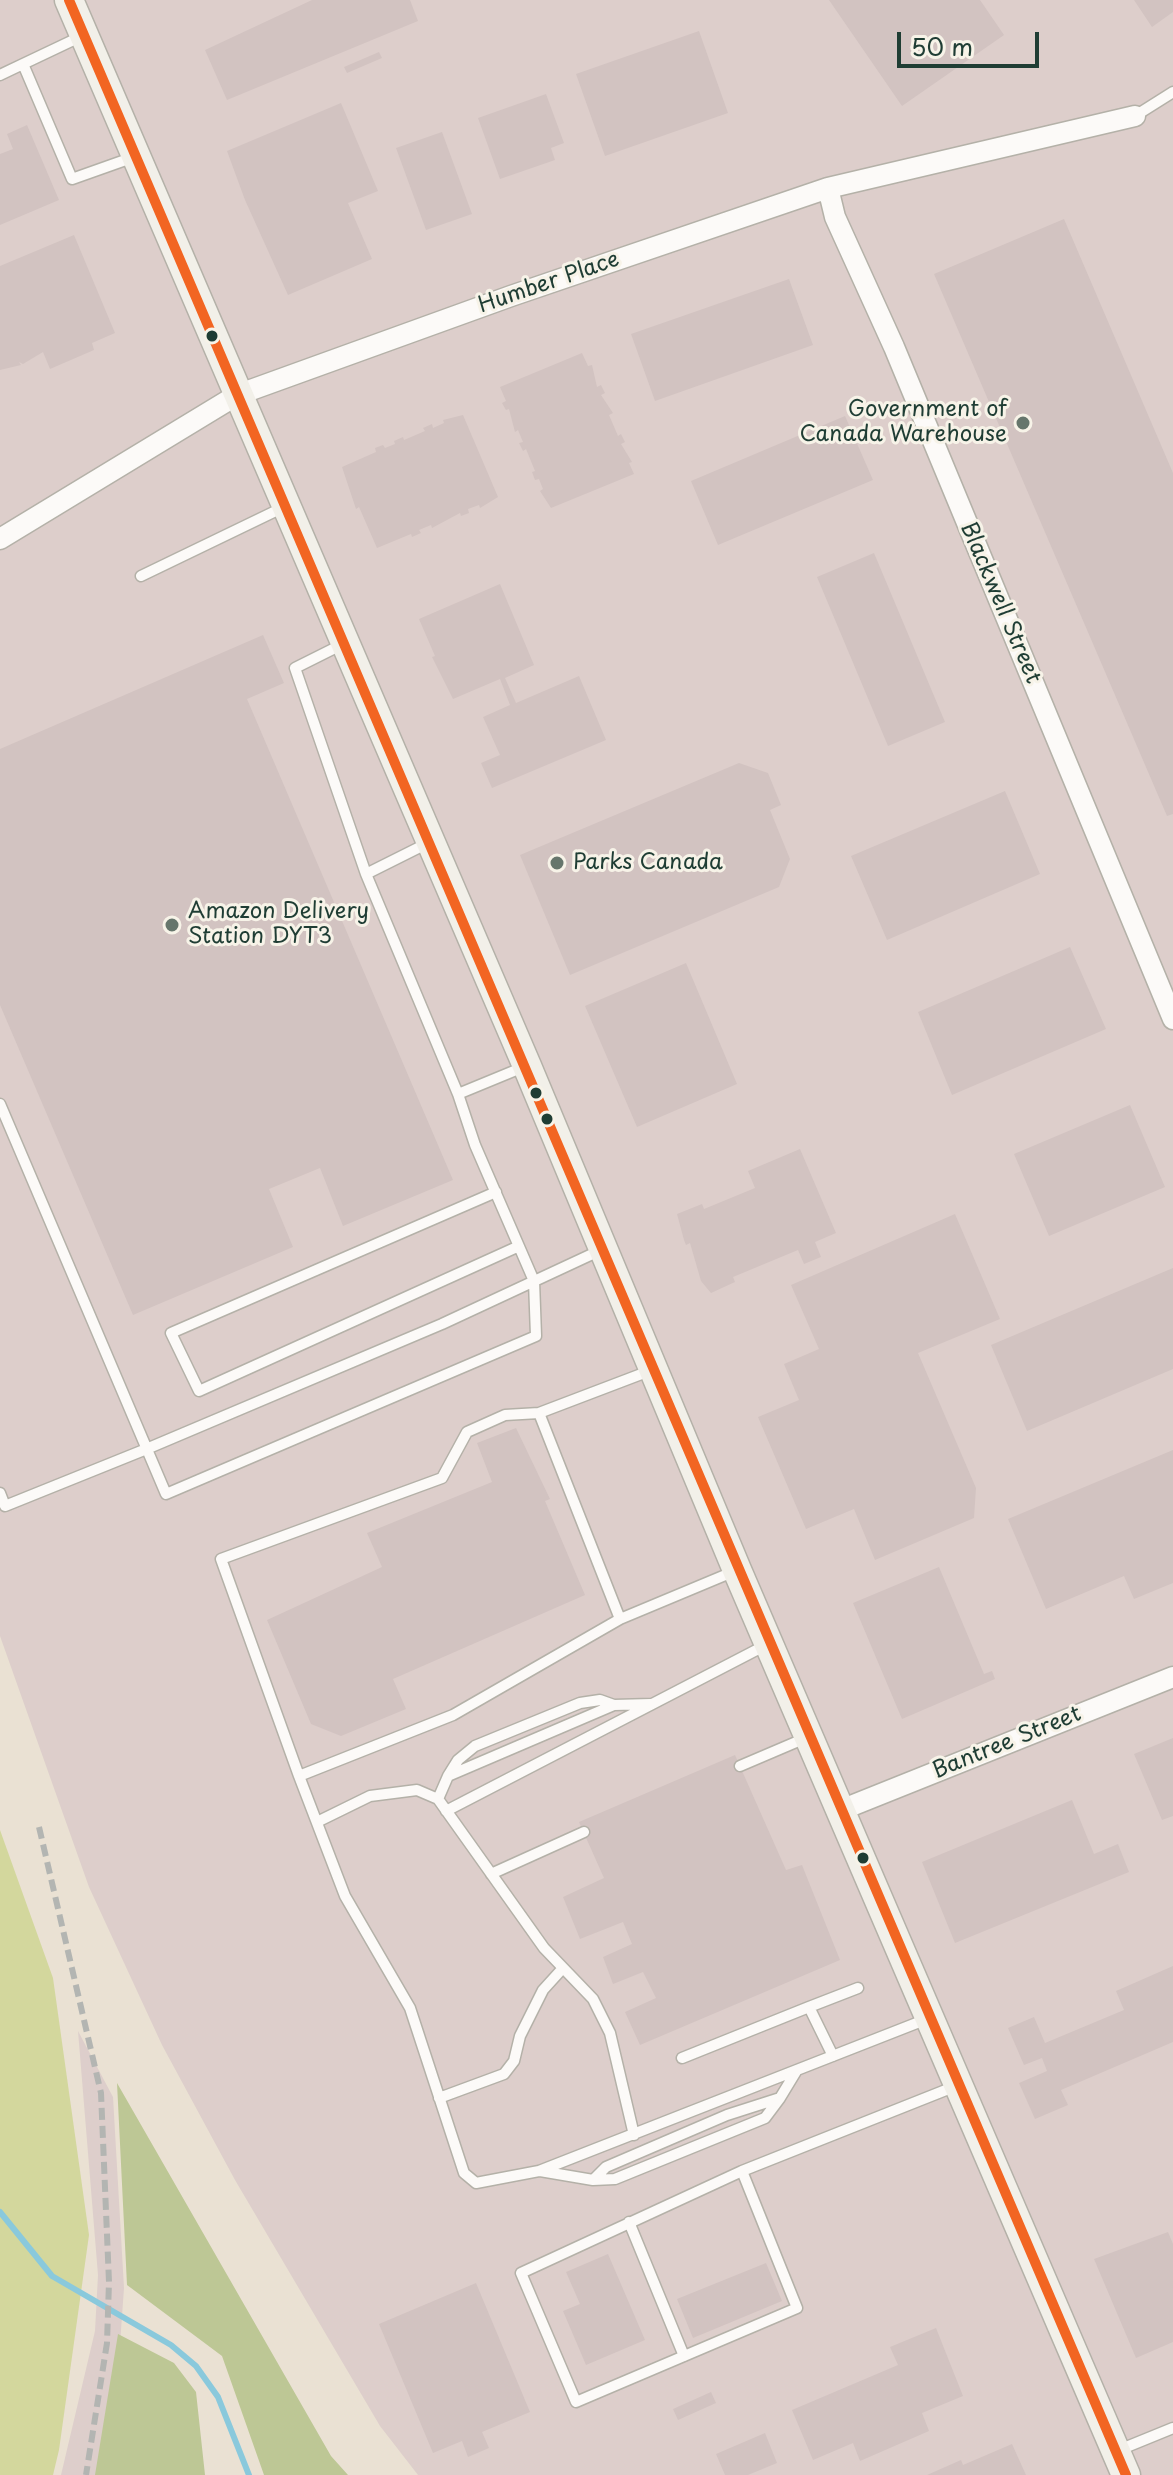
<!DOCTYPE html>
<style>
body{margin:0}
#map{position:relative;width:1173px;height:2475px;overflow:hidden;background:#eae1d3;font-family:"Playpen Sans",sans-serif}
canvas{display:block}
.scale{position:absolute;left:897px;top:32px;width:142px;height:36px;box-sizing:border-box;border:4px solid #1f3d34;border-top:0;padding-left:10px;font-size:24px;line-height:28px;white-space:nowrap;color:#1f3d34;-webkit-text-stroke:6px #f7f3e8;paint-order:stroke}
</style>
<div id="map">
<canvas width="1173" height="2475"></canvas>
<div class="scale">50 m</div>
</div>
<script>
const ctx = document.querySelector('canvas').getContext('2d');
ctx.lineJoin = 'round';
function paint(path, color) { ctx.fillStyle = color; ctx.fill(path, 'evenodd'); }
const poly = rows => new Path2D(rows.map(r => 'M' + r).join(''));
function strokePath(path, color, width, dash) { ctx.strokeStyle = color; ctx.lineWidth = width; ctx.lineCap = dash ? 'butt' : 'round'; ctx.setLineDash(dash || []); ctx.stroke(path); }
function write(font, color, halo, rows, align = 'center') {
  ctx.font = font + ' "Playpen Sans",sans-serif'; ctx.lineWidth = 6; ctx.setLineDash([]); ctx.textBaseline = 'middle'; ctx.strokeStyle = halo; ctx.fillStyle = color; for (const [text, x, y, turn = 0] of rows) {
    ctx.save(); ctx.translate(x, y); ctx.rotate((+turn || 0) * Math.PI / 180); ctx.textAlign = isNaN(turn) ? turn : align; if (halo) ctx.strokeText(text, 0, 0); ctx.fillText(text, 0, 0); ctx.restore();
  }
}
const industrial = poly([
 [0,0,1173,0,1173,2475,418,2475,380,2426,235,2180,162,2045,89,1887,0,1636],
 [78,2031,113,2097,124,2288,120,2344,98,2475,61,2475,95,2331,98,2275]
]);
const green = poly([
 [0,1830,53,1978,89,2235,59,2450,53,2475,0,2475]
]);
const forest = poly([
 [117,2083,331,2456,348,2475,264,2475,222,2356,127,2285],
 [118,2334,174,2363,196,2392,205,2475,95,2475]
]);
const stream = poly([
 [0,2212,52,2276,171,2345,196,2366,218,2397,249,2475]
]);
const building = poly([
 [312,0,410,0,418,21,227,100,205,50],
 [829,0,980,0,1004,35,902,106],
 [1134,0,1173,0,1173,12,1152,27],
 [699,31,728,113,605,156,576,74],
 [379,52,382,58,347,73,344,67],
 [546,94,564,143,551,148,555,160,500,179,478,118],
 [341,103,378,191,348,203,372,259,288,295,245,200,227,151],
 [27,125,59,200,0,225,0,154,13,149,7,134],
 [442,132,472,214,426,230,396,148],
 [1064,219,1173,473,1173,814,1167,816,934,274],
 [74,235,115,333,92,343,94,350,50,369,43,352,23,364,19,362,21,365,0,370,0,266],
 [789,279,813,345,655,401,631,334],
 [582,353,588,366,592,365,597,387,601,385,605,393,601,395,613,413,609,415,618,436,621,434,625,442,621,444,632,462,629,463,634,474,551,508,540,491,543,489,539,479,535,480,532,472,535,471,526,449,523,451,519,443,523,442,518,430,515,432,509,409,506,410,502,403,506,401,500,387],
 [463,415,498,497,480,508,479,505,468,509,469,513,461,516,460,513,432,528,431,525,419,530,421,533,412,537,411,534,377,548,359,507,356,509,342,467,376,452,375,448,383,445,385,448,395,444,394,441,403,437,404,440,425,431,423,428,432,424,433,428,444,423,443,420],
 [845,416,873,480,718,545,691,481],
 [874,553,945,722,888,746,817,577],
 [500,584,534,665,505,678,516,703,579,676,606,740,492,788,481,763,500,755,483,717,510,705,500,679,453,699,432,657,435,656,419,619],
 [263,635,284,683,247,699,453,1180,343,1226,320,1168,269,1189,293,1247,133,1315,0,1005,0,749],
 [739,763,768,773,781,805,770,810,790,859,779,887,570,975,520,855],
 [1005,791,1040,874,887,940,851,856],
 [1070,947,1106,1029,952,1095,918,1012],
 [686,963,737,1084,637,1127,585,1006],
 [1130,1105,1165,1187,1049,1236,1014,1154],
 [800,1149,836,1233,815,1242,821,1257,804,1264,798,1250,733,1277,735,1282,711,1293,701,1281,690,1243,686,1245,684,1240,677,1214,702,1204,704,1209,755,1188,748,1171],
 [955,1214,1000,1319,918,1353,976,1488,974,1518,875,1560,854,1509,806,1529,758,1417,799,1400,784,1364,819,1349,791,1285],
 [1173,1268,1173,1369,1027,1431,991,1345],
 [516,1428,550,1499,545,1501,585,1595,393,1679,406,1709,341,1736,311,1724,267,1620,382,1567,367,1533,492,1482,477,1443],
 [1173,1450,1173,1583,1134,1599,1124,1576,1046,1609,1008,1519],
 [939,1567,984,1674,992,1671,995,1679,902,1719,853,1603],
 [1173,1738,1173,1816,1162,1820,1134,1754],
 [735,1755,786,1870,802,1865,840,1960,640,2045,625,2012,656,1998,643,1972,613,1984,603,1957,632,1944,623,1922,580,1939,563,1897,604,1878,579,1822],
 [1072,1800,1094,1854,1118,1844,1129,1872,955,1943,922,1862],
 [1173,1966,1173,2042,1061,2090,1068,2105,1035,2119,1019,2083,1047,2071,1042,2058,1024,2065,1008,2028,1034,2017,1045,2043,1124,2010,1116,1991],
 [1168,2232,1173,2244,1173,2342,1136,2358,1094,2259],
 [608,2254,645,2340,586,2365,563,2311,580,2304,566,2272],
 [766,2263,782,2301,693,2338,677,2299],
 [476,2283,530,2412,482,2432,489,2448,468,2457,462,2441,433,2453,379,2324],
 [936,2328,963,2396,922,2413,929,2431,860,2461,853,2443,813,2460,792,2410,898,2365,890,2347],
 [711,2392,716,2403,678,2420,673,2409],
 [765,2433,777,2463,748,2475,725,2475,716,2454],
 [1012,2444,1026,2475,927,2475,961,2460,963,2465]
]);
const lane = poly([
 [82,36,23,64,72,179,134,157],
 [0,75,23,64],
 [1135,116,1173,92],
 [141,576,284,507],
 [343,644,295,668,366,874],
 [430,842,366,874,458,1094],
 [0,1104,166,1494,536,1336,534,1281,475,1145,458,1094,526,1066],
 [496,1192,171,1333,199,1391,517,1247],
 [539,1413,505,1415,467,1432,442,1478,221,1559,299,1776,453,1715,620,1619,735,1571],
 [0,1493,5,1506,144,1450,442,1324,601,1250],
 [620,1619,539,1413,652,1370],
 [740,1766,808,1737],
 [299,1776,345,1896,410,2008,464,2173,476,2183,539,2171,927,2019],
 [448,1776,458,1760,475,1746,580,1703,600,1700,614,1705],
 [438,1799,448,1776,614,1705,651,1704],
 [446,1811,768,1644],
 [317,1822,370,1796,417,1790,438,1799,544,1948,593,1999,610,2033,634,2135],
 [491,1874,584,1832],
 [833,2056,809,2007,858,1988],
 [682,2058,809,2007],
 [439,2098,504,2074,514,2061,520,2036,543,1990,563,1968],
 [780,2098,727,2115,606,2167,593,2180,615,2179,765,2118,780,2098,797,2070],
 [540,2171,593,2180],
 [742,2171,797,2308,576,2402,521,2273,742,2171,956,2086],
 [629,2222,684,2356],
 [1119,2450,1173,2428]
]);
const street = poly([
 [828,188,835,217,894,347,1173,1019],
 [0,539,237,395,511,296,828,188,1135,116],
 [841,1810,1173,1677]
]);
const secondary = poly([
 [69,0,527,1066,737,1570,1126,2475]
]);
const rail = poly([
 [39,1827,101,2093,109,2282,107,2343,86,2475]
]);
const bus1 = poly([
 [69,0,1126,2475]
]);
const markers = [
 [212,336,7,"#1f3d34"],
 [1023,423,8,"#66766c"],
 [557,863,8,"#66766c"],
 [172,925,8,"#66766c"],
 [536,1093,7,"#1f3d34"],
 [547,1119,7,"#1f3d34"],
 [863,1858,7,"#1f3d34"]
];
const streetNames = [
 ["Humber Place",549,283,-19],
 ["Blackwell Street",1000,603,67],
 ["Bantree Street",1007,1743,-22]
];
const poiNames = [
 ["Government of",1007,410,"right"],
 ["Canada Warehouse",1007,435,"right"],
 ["Parks Canada",573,863],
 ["Amazon Delivery",188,912],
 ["Station DYT3",188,937]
];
paint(industrial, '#ddcecb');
paint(green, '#d3d79d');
paint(forest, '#bdc795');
strokePath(stream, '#8ac9dc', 6);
paint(building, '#d2c3c1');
strokePath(lane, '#b4b1a8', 13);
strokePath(street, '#b4b1a8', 23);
strokePath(secondary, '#b4b1a8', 31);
strokePath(lane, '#fcfaf8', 10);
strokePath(street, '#fcfaf8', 20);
strokePath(secondary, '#f2f0e9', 28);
strokePath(rail, '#b3b5b2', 6, [12, 6]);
strokePath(bus1, '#f26522', 10);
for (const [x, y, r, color] of markers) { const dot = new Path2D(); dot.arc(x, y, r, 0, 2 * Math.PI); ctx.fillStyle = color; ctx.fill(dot); strokePath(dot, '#f7f3e8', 3); }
write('22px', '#1f3d34', '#f7f3e8', streetNames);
write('22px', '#1f3d34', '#f7f3e8', poiNames, 'left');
</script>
